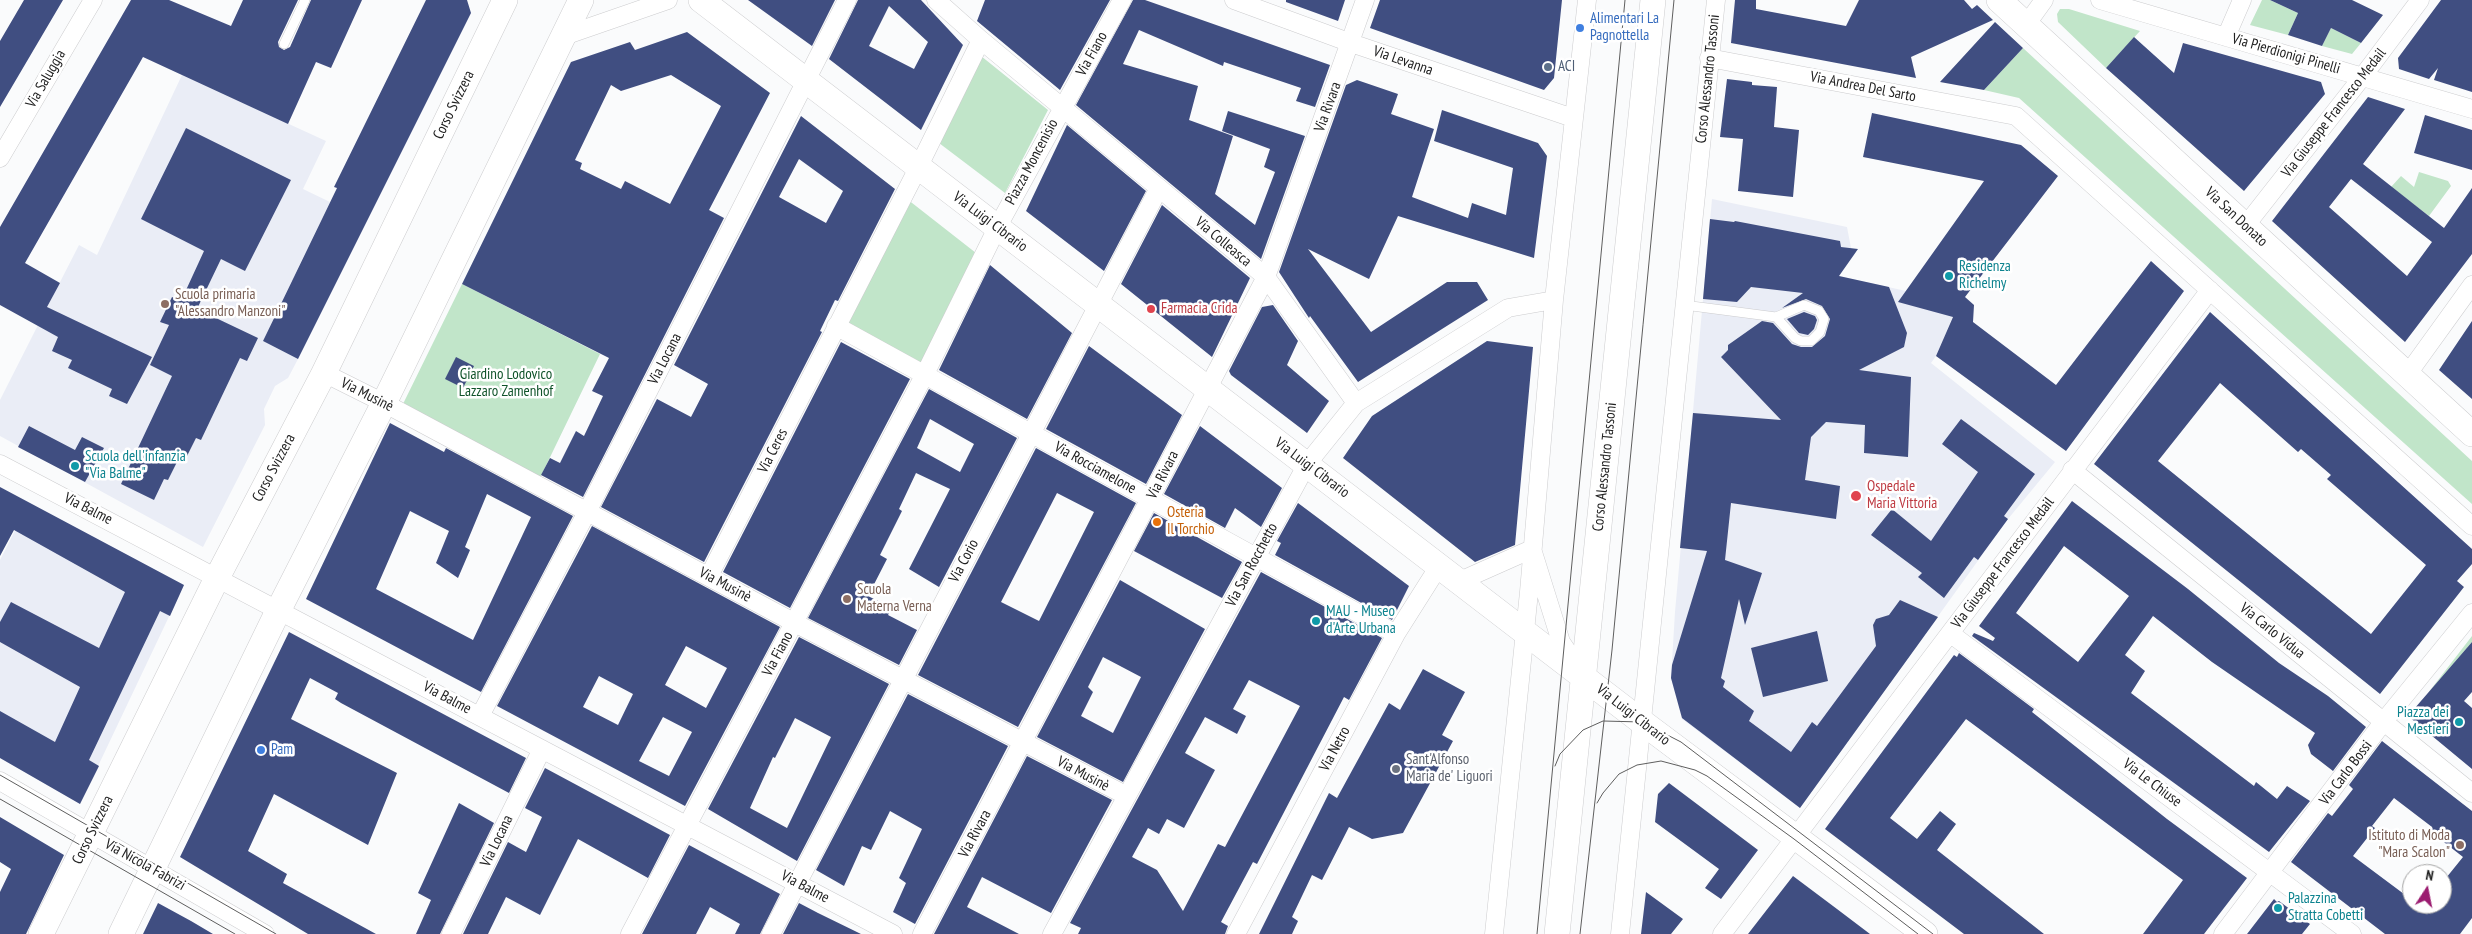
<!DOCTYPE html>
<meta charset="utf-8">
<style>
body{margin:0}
#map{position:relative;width:2472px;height:934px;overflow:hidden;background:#fafbfc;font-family:"PT Sans Narrow",sans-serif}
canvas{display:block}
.north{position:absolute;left:2402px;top:864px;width:50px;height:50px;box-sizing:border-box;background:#fff;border:1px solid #a7a7a7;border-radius:50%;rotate:11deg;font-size:14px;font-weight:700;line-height:20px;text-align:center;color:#222}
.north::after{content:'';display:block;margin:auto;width:18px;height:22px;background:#9b1c70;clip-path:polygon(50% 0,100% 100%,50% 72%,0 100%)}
</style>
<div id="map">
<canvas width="2472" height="934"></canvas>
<div class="north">N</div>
</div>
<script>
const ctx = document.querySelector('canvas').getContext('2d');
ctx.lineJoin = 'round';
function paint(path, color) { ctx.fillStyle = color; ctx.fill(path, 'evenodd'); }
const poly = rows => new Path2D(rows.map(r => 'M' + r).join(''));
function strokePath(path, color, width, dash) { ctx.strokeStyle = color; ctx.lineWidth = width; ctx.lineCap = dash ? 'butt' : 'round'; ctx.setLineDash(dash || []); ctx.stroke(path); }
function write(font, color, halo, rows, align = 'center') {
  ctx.font = font + ' "PT Sans Narrow",sans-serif'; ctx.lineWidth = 5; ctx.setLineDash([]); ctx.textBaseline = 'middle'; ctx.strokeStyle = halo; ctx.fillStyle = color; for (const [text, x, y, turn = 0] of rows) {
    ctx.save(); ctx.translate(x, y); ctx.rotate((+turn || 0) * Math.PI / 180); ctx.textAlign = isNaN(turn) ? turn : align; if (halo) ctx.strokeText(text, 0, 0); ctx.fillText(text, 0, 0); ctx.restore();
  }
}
const built = poly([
 [182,75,326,141,303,189,330,202,263,341,298,359,288,378,275,386,264,409,265,425,203,547,0,436,0,400,38,325,79,245,97,255],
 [1712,199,1847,227,1851,248,1856,252,1839,276,1906,291,1956,309,1936,356,1931,363,2055,462,2008,519,1800,808,1682,719,1671,678,1675,612],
 [29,503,184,585,80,804,0,758,0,560]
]);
const green = poly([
 [2262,0,2270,0,2298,13,2288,35,2250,25],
 [2060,9,2069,9,2140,31,2106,68,2058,22,2057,14],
 [2331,28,2361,43,2352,54,2322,46],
 [2023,48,2472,461,2472,504,2019,98,1984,90],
 [981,56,1048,110,1005,193,939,143],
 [2419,172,2448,181,2451,186,2429,216,2391,187,2401,176,2414,187],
 [907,199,976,253,922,363,844,321],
 [462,284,600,354,539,480,401,408],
 [2472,636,2472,642,2428,693]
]);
const building = poly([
 [24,0,63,0,0,107,0,41],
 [131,0,169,0,231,26,243,0,298,0,278,42,279,47,284,50,290,47,311,0,362,0,331,68,316,62,288,124,143,57,135,71,25,263,60,283,47,307,152,357,127,404,109,396,112,389,68,368,72,360,52,351,58,337,0,305,0,227],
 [426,0,467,0,471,13,298,359,263,341,337,188,334,187],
 [748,0,835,0,812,46],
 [858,0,921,0,963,45,921,130,829,59],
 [889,6,928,42,914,69,869,46],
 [985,0,1110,0,1060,90,977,21],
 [1133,0,1145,0,1330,65,1315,107,1296,101,1301,88,1224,62,1223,66,1139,30,1123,64,1198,86,1189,120,1233,136,1215,194,1255,225,1275,172,1264,167,1270,149,1222,131,1228,111,1305,136,1261,259,1076,105],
 [1286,0,1345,0,1338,21,1286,2],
 [1380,0,1562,0,1554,78,1544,90,1370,28],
 [1735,0,1756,0,1756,9,1846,26,1859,0,1964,0,1972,9,1977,5,1993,20,1911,57,1916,78,1731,43],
 [2270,0,2352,0,2383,15,2361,43,2331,28,2322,46,2288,35,2298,13],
 [2441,0,2472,0,2472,92,2434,80,2438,68,2429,79,2399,69,2398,58],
 [1995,22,2023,48,1984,90,1940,82],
 [687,32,770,93,709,210,724,218,583,497,541,475,550,458,560,463,576,431,584,436,603,396,592,391,609,358,462,284,571,62,630,42,635,50],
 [671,75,721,106,670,204,625,181,621,189,580,169,582,163,575,160,611,85,621,91],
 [2134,37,2174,73,2183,43,2321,82,2325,94,2244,191,2106,68],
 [1727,79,1752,82,1752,85,1777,87,1774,127,1799,130,1793,197,1738,191,1743,139,1720,137],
 [1357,80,1398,94,1391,114,1434,129,1412,197,1468,218,1472,203,1506,215,1513,168,1434,141,1442,110,1538,143,1547,156,1534,258,1398,216,1369,279,1308,249,1371,332,1447,282,1477,282,1488,300,1358,382,1310,316,1309,318,1279,272,1346,85],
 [2368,97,2405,109,2363,164,2444,228,2472,188,2472,254,2405,342,2272,221],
 [2351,179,2432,242,2407,276,2329,207],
 [1872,113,2021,145,2058,176,1965,297,1974,305,1973,322,2056,385,2151,261,2184,291,2066,451,1936,356,1953,317,1898,302,1984,181,1863,157],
 [2425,115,2472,130,2472,170,2414,153],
 [801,116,895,189,838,301,835,300,820,331,822,332,704,562,601,507,657,399,691,417,708,384,674,365],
 [799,159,843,191,826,223,779,197],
 [1067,125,1146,191,1104,271,1026,211],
 [186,128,291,180,245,271,221,259,197,309,258,338,247,361,240,358,201,440,196,438,185,460,179,458,168,480,164,479,154,500,121,484,172,376,150,365,169,325,160,322,172,297,181,301,204,251,141,219],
 [1162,205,1250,278,1212,357,1121,284],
 [1710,219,1734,222,1735,221,1840,241,1841,247,1858,249,1839,276,1889,287,1907,333,1904,347,1859,370,1911,377,1908,457,1864,453,1865,425,1826,422,1811,437,1805,480,1840,486,1836,519,1731,503,1725,560,1762,573,1745,625,1739,599,1721,678,1725,681,1723,687,1754,711,1749,721,1791,752,1812,722,1817,726,1876,646,1873,625,1876,619,1889,615,1900,600,1938,617,1800,808,1682,718,1671,678,1672,665,1707,551,1680,548,1693,413,1781,420,1721,357,1728,350,1728,345,1762,321,1773,323,1792,344,1801,347,1812,347,1825,336,1830,319,1822,306,1806,299,1782,308,1803,293,1751,287,1737,302,1703,299],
 [990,265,1072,333,1027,419,939,370],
 [1273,305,1298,341,1287,365,1329,401,1307,433,1231,375,1229,371,1262,307],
 [1804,312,1815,316,1817,320,1814,329,1808,335,1799,333,1787,319],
 [2210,312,2472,549,2472,564,2457,581,2464,587,2380,694,2094,464],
 [2220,383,2298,452,2301,449,2331,475,2327,479,2426,565,2371,634,2158,461],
 [2472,321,2472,399,2439,370],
 [1487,341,1533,347,1515,545,1475,562,1343,458,1372,416],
 [841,342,910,379,790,608,723,572],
 [1089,346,1182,415,1146,484,1046,429],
 [456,357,474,366,463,388,445,379],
 [929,389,1017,438,939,587,909,569,950,489,916,473,899,509,902,511,880,555,887,559,868,596,892,608,888,615,917,630,899,665,808,618],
 [930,419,974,444,960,472,917,448],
 [1961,419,2035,474,2004,516,2008,519,1978,560,1974,557,1944,598,1918,577,1922,573,1871,535,1892,509,1931,541,1978,472,1942,444],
 [390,423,444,452,446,448,573,516,481,692,306,599],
 [487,494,531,517,473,640,376,589,410,511,449,531,436,563,458,578,470,550,465,547],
 [29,426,75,450,82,437,104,448,85,482,18,447],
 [1200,426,1282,488,1261,527,1235,508,1225,528,1164,494],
 [1036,448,1136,503,1018,727,918,675],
 [1057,493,1094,512,1039,621,1001,602],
 [0,487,184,585,170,616,160,611,89,760,99,766,80,804,0,758,0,711,55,742,80,687,0,642,0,622,11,602,99,648,125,592,14,530,0,556],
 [2072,501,2188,589,2279,663,2328,696,2366,727,2333,771,2311,754,2308,745,2315,733,2212,662,2153,616,2125,655,2145,671,2131,693,2254,786,2256,782,2277,799,2287,786,2310,801,2269,852,1972,636,1974,633,1993,641,1995,638,1979,626],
 [2064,546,2129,596,2078,662,2016,613],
 [1298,503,1409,586,1392,620,1275,555,1281,543,1277,541],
 [1154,513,1242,562,1222,598,1134,551],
 [592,526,780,627,685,806,497,706],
 [686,646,727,668,706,708,665,685],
 [599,676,633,694,618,725,583,707],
 [663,717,692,732,669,776,639,761],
 [1261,572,1382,638,1349,700,1344,697,1257,864,1253,862,1221,922,1228,926,1225,934,1078,934,1081,928,1070,923],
 [1249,680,1300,706,1225,847,1218,844,1183,911,1157,870,1132,857,1148,828,1159,834,1167,819,1184,828,1215,770,1185,753,1205,717,1237,734,1246,716,1233,709],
 [1120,580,1205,629,1123,782,1037,737],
 [1103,657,1141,677,1113,733,1081,716,1093,692,1088,687],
 [1817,631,1828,681,1763,697,1751,648],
 [289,632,526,758,509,793,341,703,335,699,338,693,310,678,291,719,397,773,368,845,274,794,248,851,287,874,283,883,376,934,308,934,180,857],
 [799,637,889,684,797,861,708,809],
 [795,718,831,737,787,828,750,808,773,757,775,758],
 [2472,642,2472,692,2464,701,2472,708,2472,769,2408,716],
 [1959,653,2034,709,2032,712,2167,819,2247,878,2204,934,2143,934,2183,880,1966,719,1890,818,1917,839,1940,811,1956,824,1937,850,2044,934,1964,934,1825,829,1954,655,1957,657],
 [1423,669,1465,692,1442,735,1453,741,1403,833,1372,839,1349,827,1322,880,1312,875,1292,917,1298,921,1292,934,1259,934,1329,793,1337,798,1389,703,1400,710],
 [908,694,1008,746,915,924,893,912,906,883,899,878,922,829,890,811,871,850,862,846,844,886,816,870],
 [2382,741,2472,811,2472,918,2460,934,2385,934,2291,862,2328,813,2332,816,2353,789,2349,785],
 [2394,798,2432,827,2431,832,2463,857,2442,883,2442,904,2433,904,2427,912,2417,904,2412,904,2412,900,2353,856,2375,828,2372,826],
 [1027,756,1112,800,1051,913,982,877,967,907,1019,934,934,934],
 [545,768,670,835,648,878,578,839,540,915,506,897,488,934,463,934,508,842,526,852,542,817,525,808],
 [1669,783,1758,850,1721,899,1705,888,1719,869,1655,822,1658,794],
 [459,803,494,823,440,934,416,934,431,900,418,893],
 [0,817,64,855,26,934,0,934,0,892,11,869,0,862],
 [689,845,780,894,760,934,735,934,740,924,710,907,696,934,642,934],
 [1793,876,1837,909,1870,934,1748,934],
 [1646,892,1683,919,1671,934,1641,934],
 [2274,899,2277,902,2279,901,2310,924,2302,934,2247,934],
 [158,903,191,921,213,934,143,934],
 [799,903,818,913,861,934,783,934]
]);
const lane = poly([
 [284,44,305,0],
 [1684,305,1776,317,1795,338,1801,341,1811,341,1820,332,1824,319,1819,311,1804,305,1776,317]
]);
const street = poly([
 [936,0,981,40],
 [1234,0,1351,43,1573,118],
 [2100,0,2472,109],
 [2026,25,2044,0],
 [564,36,668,0],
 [2226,37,2242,0],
 [1709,58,2016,116,2472,526],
 [0,158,93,0],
 [2246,225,2363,76,2420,0],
 [836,326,1396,634],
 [324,373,384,403,795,623,1127,796],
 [2407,375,2472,285],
 [0,464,893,934],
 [2072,470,2472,793],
 [709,576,918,168,981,40,1266,277,1356,403],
 [1460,581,1532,549,1561,642,1578,667],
 [1951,634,2352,934],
 [480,716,588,510,847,0],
 [0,781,265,934],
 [451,934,542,749],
 [630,934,925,374,997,228,1122,0],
 [771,934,1159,188],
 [922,934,1266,277,1365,0],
 [1052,934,1307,464,1356,403,1508,308,1554,300],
 [1236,934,1396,634,1439,566],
 [1494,934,1529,592,1554,300,1587,0],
 [1620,934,1716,0],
 [1722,934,2210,290],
 [2223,934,2384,721,2472,613]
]);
const secondary = poly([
 [701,0,1642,722,1925,934],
 [1999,0,2472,434],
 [41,934,218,576,324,373,505,0],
 [121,934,279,609,384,403,581,0],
 [1557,934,1653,0]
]);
const tram = poly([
 [1555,766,1560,754,1583,730,1603,721,1642,722,1681,742,1933,934],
 [0,775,276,934],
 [0,799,235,934],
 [1597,803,1603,793,1619,774,1637,765,1661,761,1695,770,1707,776,1794,839,1918,934],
 [1537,934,1625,0],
 [1580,934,1612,650,1674,0]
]);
const markers = [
 [1580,28,5,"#3f7fe0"],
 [1548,67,5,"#5c6f8a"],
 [1949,276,5,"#0f9aa8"],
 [165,304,5,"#8d6e63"],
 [1151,309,5,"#e0444e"],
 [75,466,5,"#0f9aa8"],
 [1856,496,6,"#e0444e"],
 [1157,522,5,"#e8710a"],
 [847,599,5,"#8d6e63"],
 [1316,621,5,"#0f9aa8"],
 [2459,722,5,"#0f9aa8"],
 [261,750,5,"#3f7fe0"],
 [1396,769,5,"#6b7280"],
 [2460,845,5,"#8d6e63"],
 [2278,908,5,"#0f9aa8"]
];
const shopNames = [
 ["Alimentari La",1590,19],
 ["Pagnottella",1590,36],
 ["Pam",271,750]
];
const streetNames = [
 ["Via Fiano",1092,54,-61],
 ["Via Pierdionigi Pinelli",2286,54,16],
 ["Via Levanna",1403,61,19],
 ["Via Saluggia",46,79,-60],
 ["Corso Alessandro Tassoni",1708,79,-84],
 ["Via Andrea Del Sarto",1863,87,11],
 ["Corso Svizzera",454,105,-64],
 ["Via Rivara",1328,107,-70],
 ["Via Giuseppe Francesco Medail",2334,113,-52],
 ["Piazza Moncenisio",1032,162,-62],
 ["Via San Donato",2236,217,43],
 ["Via Luigi Cibrario",990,222,37],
 ["Via Colleasca",1223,242,40],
 ["Via Locana",665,359,-63],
 ["Via Musinè",367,395,27],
 ["Via Ceres",773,451,-63],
 ["Corso Alessandro Tassoni",1605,467,-84],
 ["Corso Svizzera",274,468,-62],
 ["Via Rocciamelone",1095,468,29],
 ["Via Luigi Cibrario",1312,468,37],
 ["Via Rivara",1163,475,-63],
 ["Via Balme",88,509,27],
 ["Via Corio",964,561,-62],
 ["Via Giuseppe Francesco Medail",2003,563,-53],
 ["Via San Rocchetto",1252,565,-62],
 ["Via Musinè",725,585,28],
 ["Via Carlo Vidua",2272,631,39],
 ["Via Fiano",778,654,-62],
 ["Via Balme",447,698,28],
 ["Via Luigi Cibrario",1633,715,38],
 ["Via Netro",1335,749,-62],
 ["Via Carlo Bossi",2346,773,-53],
 ["Via Musinè",1083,774,28],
 ["Via Le Chiuse",2152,783,37],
 ["Corso Svizzera",93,830,-64],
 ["Via Rivara",975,834,-62],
 ["Via Locana",497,841,-64],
 ["Via Nicola Fabrizi",145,865,29],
 ["Via Balme",805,887,28]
];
const serviceNames = [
 ["ACI",1558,67]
];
const cultureNames = [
 ["Residenza",1959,267],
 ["Richelmy",1959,284],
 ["Scuola dell'infanzia",85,457],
 ["\"Via Balme\"",85,474],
 ["MAU - Museo",1326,612],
 ["d'Arte Urbana",1326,629],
 ["Piazza dei",2449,713,"right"],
 ["Mestieri",2449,730,"right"],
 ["Palazzina",2288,899],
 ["Stratta Cobetti",2288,916]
];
const educationNames = [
 ["Scuola primaria",175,295],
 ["\"Alessandro Manzoni\"",175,312],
 ["Scuola",857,590],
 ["Materna Verna",857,607],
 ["Istituto di Moda",2450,836,"right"],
 ["\"Mara Scalon\"",2450,853,"right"]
];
const healthNames = [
 ["Farmacia Crida",1161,309],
 ["Ospedale",1867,487],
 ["Maria Vittoria",1867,504]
];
const parkNames = [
 ["Giardino Lodovico",506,375],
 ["Lazzaro Zamenhof",506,392]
];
const foodNames = [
 ["Osteria",1167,513],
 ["Il Torchio",1167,530]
];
const worshipNames = [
 ["Sant'Alfonso",1406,760],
 ["Maria de' Liguori",1406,777]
];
paint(built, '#eaedf6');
paint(green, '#c1e5c9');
paint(building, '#404e81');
strokePath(lane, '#ccccce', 10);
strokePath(street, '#ccccce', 19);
strokePath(secondary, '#ccccce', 26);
strokePath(lane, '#fff', 9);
strokePath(street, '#fff', 18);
strokePath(secondary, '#fff', 25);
strokePath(tram, '#5e5e5e', 1);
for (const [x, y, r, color] of markers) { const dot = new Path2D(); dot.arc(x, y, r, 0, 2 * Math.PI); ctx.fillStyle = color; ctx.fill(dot); strokePath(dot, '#fff', 2); }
write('15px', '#366cbe', '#fff', shopNames, 'left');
write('15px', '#222', '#fff', streetNames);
write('15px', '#4e5e75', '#fff', serviceNames, 'left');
write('15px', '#0d838f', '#fff', cultureNames, 'left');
write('15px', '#785e54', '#fff', educationNames, 'left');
write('15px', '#be3a42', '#fff', healthNames, 'left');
write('15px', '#10532a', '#fff', parkNames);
write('15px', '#c56008', '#fff', foodNames, 'left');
write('15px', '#5b616d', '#fff', worshipNames, 'left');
</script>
